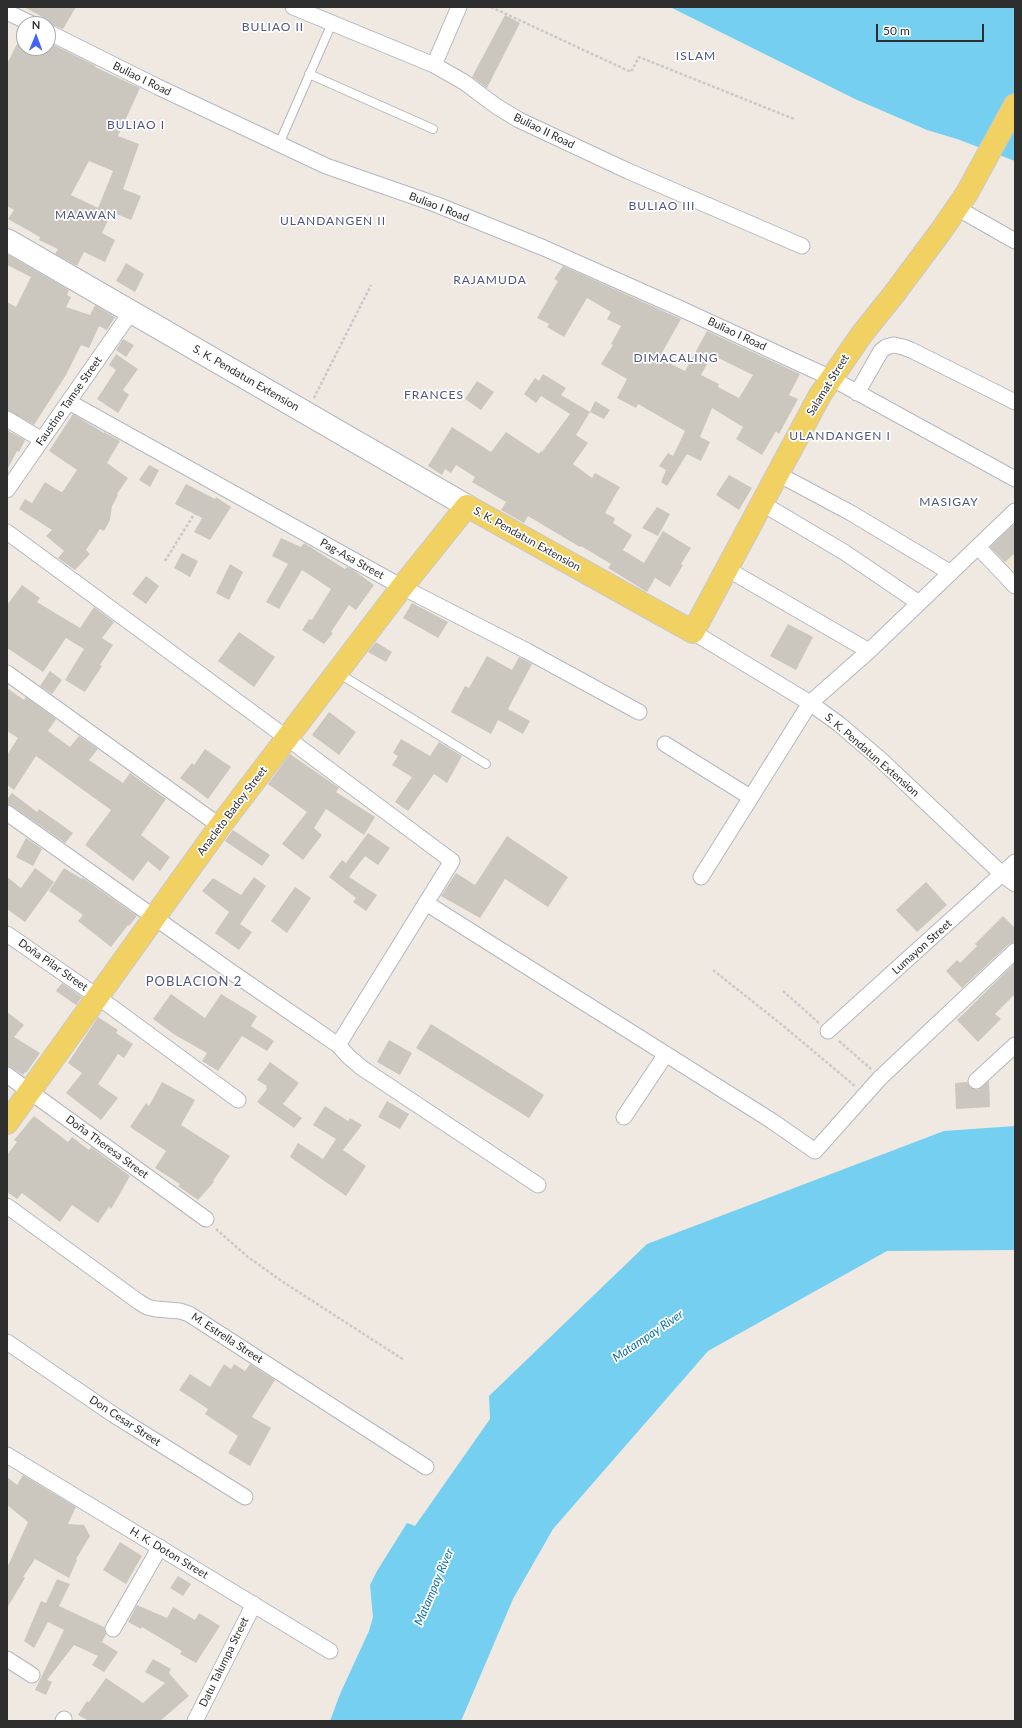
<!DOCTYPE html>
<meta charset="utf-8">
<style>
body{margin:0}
#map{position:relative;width:1022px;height:1728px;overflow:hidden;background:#efe9e1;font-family:Lato,sans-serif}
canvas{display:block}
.frame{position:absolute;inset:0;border:8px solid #2e2e2e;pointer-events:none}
.north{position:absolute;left:16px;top:16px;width:40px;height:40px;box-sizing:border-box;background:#fff;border:1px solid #ababab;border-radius:50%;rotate:1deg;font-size:11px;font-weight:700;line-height:16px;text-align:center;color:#2e2e2e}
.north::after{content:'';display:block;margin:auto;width:14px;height:18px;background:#4264fb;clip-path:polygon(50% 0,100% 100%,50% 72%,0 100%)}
.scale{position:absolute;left:876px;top:24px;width:108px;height:18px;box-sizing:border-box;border:2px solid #2e2e2e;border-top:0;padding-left:5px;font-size:12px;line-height:14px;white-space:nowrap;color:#2e2e2e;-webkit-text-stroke:3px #fff;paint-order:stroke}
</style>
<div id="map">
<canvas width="1022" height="1728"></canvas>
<div class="frame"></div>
<div class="north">N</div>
<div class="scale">50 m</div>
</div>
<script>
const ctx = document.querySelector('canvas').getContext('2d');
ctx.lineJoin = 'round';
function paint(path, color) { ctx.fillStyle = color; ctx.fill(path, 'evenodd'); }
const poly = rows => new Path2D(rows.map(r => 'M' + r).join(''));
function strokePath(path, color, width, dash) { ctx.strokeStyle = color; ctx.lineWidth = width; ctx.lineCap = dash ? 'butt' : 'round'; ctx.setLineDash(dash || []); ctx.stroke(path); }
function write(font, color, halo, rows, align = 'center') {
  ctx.font = font + ' Lato,sans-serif'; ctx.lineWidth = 3.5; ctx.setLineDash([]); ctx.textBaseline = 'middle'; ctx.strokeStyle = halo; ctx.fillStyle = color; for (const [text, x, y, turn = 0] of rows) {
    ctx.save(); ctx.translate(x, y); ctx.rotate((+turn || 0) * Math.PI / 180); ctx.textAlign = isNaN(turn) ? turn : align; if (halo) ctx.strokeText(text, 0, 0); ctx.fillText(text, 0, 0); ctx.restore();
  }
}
const education = poly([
 [1015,517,1015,578,983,547]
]);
const water = poly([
 [670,7,1015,7,1015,161,957,139,927,130,855,99],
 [1015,1126,1015,1250,887,1251,708,1351,553,1529,513,1599,461,1721,330,1721,340,1694,369,1631,373,1617,370,1585,377,1571,407,1523,415,1526,490,1419,489,1396,647,1244,944,1131]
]);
const building = poly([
 [24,7,76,7,63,29,48,23,48,20],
 [505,15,520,23,487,88,472,77],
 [24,30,24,48,48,48,48,42,96,66,95,67,140,88,118,136,139,144,123,189,141,196,131,220,112,212,102,233,115,240,105,262,84,252,77,266,55,254,58,249,39,240,40,237,8,219,14,210,7,206,7,64],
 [89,161,113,171,98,208,71,195],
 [7,254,69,290,67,295,71,297,66,307,90,315,95,305,115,317,107,330,99,326,89,348,81,345,66,375,34,425,7,410,7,302,16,307,31,277,7,265],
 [126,263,144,274,135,292,116,281],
 [563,266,681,319,659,358,685,371,707,331,800,374,789,395,798,399,779,434,776,431,762,455,736,439,743,427,712,408,700,437,710,442,701,461,687,454,667,486,661,482,666,470,659,466,668,453,673,456,685,431,638,404,636,408,617,398,627,379,601,364,613,345,611,344,621,326,607,319,611,312,587,298,564,337,547,327,549,324,537,318,558,281,554,279],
 [712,355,753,375,739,398,718,387,719,384,701,375],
 [123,339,134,345,126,357,116,350],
 [116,354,138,369,123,390,129,395,118,413,97,399,116,370,109,365],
 [543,374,566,388,561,395,590,412,576,435,588,443,573,464,592,478,595,473,620,487,605,513,615,518,613,523,632,535,623,550,644,563,663,531,691,548,681,564,683,565,670,587,655,578,647,592,608,568,611,564,581,546,580,547,528,516,524,523,501,510,506,502,472,482,475,477,456,465,451,473,445,469,442,475,428,466,452,427,491,452,506,432,539,454,541,451,542,452,570,414,541,396,536,403,524,394,535,378,539,381],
 [477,381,494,392,481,410,465,399],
 [595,401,610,410,604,419,590,412],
 [73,414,104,433,104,432,120,441,107,463,128,478,117,494,118,495,112,506,110,520,104,531,100,529,86,550,90,554,75,570,58,558,64,551,46,536,52,530,19,509,25,499,32,503,45,482,61,492,63,491,77,470,49,451],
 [7,430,25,440,19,452,17,451,7,470],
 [149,465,159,470,150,487,139,480],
 [729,475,752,488,739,510,716,495],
 [186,484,215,499,216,497,231,507,210,540,194,532,202,518,175,504],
 [657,507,670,514,658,536,642,528],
 [1015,523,1015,553,1005,562,990,547],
 [281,538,301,547,304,543,345,569,347,567,352,569,374,585,356,610,349,605,331,632,333,633,324,644,302,630,309,619,312,620,331,589,302,570,279,609,266,602,288,564,272,556],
 [182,553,198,561,190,577,174,568],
 [230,564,243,572,229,600,216,593],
 [146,576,159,586,146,604,132,594],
 [22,585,40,598,37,602,80,628,94,607,114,622,102,638,113,645,100,665,102,666,85,692,65,680,84,649,66,638,43,672,7,648,7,605],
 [412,603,448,622,438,638,403,618],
 [788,624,813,637,796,670,770,656],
 [239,632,275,657,254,687,218,661],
 [376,642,392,652,386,662,368,652],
 [487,656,512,670,519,657,532,664,508,709,530,721,523,734,498,720,491,734,451,712,465,686,469,688],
 [50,671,62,680,52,694,40,686],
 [7,688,24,700,26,697,56,719,48,731,70,747,79,736,98,749,89,760,123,783,130,773,166,799,141,835,170,857,160,871,148,861,133,881,85,845,111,810,36,756,14,790,7,785,7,755,18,738,7,731],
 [329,712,356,732,339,755,312,735],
 [401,739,430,756,439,742,462,756,447,783,434,774,408,811,395,802,412,777,392,765,398,756,393,753],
 [205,749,231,767,208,799,180,778,192,763,194,765],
 [290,754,339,788,336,792,375,817,364,835,326,809,314,828,322,835,303,860,282,844,307,812,268,784],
 [12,793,37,812,39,809,73,833,65,843,12,806,7,804,7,799],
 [233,830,270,855,262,866,225,841],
 [368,833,390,848,378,865,365,856,349,877,377,895,366,911,353,902,356,898,329,877,342,860,346,863],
 [507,836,568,877,548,907,505,879,480,918,441,896,456,873,475,885],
 [26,838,42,849,33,866,16,857],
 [35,868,54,882,25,922,7,909,7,877,21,888],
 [64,868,82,879,83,878,137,916,129,926,128,925,111,947,78,921,83,915,49,891],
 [254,877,266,886,240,924,252,932,239,950,215,933,229,912,202,891,213,878,241,895],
 [926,882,947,905,917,932,896,910],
 [295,887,311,898,287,933,271,921],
 [1003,916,1015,928,1015,942,1009,944,962,988,946,971,957,960,960,963,977,946,975,944],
 [1015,963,1015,994,995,1014,1001,1019,978,1042,957,1020],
 [62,983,82,997,76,1005,56,991],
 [171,994,205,1018,221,994,257,1016,251,1026,274,1041,267,1051,242,1036,218,1071,202,1061,207,1053,175,1035,153,1019],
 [7,1012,24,1025,14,1037,40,1053,26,1073,25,1072,23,1075,12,1068,7,1066],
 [98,1017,118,1030,116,1033,133,1044,124,1058,118,1054,98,1084,118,1098,101,1120,66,1093,82,1073,68,1063],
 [431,1024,544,1095,529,1118,416,1048],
 [389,1040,412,1053,400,1075,377,1062],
 [270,1062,299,1083,283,1104,302,1118,294,1128,257,1102,267,1089,266,1088,267,1086,257,1080],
 [989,1081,990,1107,956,1109,955,1083,967,1082,970,1087,978,1090],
 [162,1082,195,1100,181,1125,230,1156,213,1181,214,1182,198,1200,178,1186,180,1184,155,1168,166,1151,130,1127,146,1103,149,1106],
 [387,1101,409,1114,400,1129,378,1117],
 [325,1106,348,1121,350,1118,362,1125,343,1150,366,1166,346,1196,290,1157,298,1143,323,1159,336,1139,313,1125],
 [34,1116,68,1142,72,1137,89,1150,91,1147,130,1176,111,1209,109,1207,98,1223,72,1205,60,1222,22,1193,17,1199,7,1192,7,1155,17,1142,14,1140],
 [224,1364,231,1369,234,1364,245,1371,250,1364,275,1380,252,1417,271,1428,250,1466,228,1453,238,1436,205,1414,208,1409,179,1390,190,1374,210,1387],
 [23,1475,76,1507,68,1524,84,1525,90,1536,76,1559,77,1560,69,1578,35,1559,23,1577,25,1578,7,1608,7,1568,28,1522,7,1505,7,1477,17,1485],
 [120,1542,142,1556,126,1584,103,1570],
 [178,1576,191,1584,183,1596,170,1588],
 [57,1579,70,1584,59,1606,104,1627,106,1634,102,1642,118,1652,104,1672,92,1665,98,1656,74,1645,47,1680,52,1682,46,1695,35,1690,64,1630,48,1622,34,1648,24,1641,41,1601,46,1603],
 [137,1605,167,1618,173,1607,195,1620,199,1613,220,1626,196,1663,180,1654,182,1651,142,1627,141,1629,128,1622],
 [153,1659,171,1669,169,1673,189,1696,160,1721,89,1721,78,1715,87,1701,89,1702,106,1678,143,1703,165,1683,145,1672]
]);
const path = poly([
 [491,7,631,72,639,57,794,119],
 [314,398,371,285],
 [165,561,206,495],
 [713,970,781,1024,855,1086],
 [783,991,819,1023],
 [839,1041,871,1069],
 [216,1229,248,1257,283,1282,404,1360]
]);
const lane = poly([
 [309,74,433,129],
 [279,144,332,23],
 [338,673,486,764]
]);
const street = poly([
 [293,7,434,65,464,82,496,106,519,120,628,171,802,246],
 [9,13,32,24],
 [48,32,158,87,326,166,435,204,544,248,677,307,831,378,1015,479],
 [434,65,459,7],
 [957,208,1015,241],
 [857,393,881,351,886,347,894,345,903,347,911,350,1015,402],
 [69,402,402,587,527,651,639,712],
 [7,419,42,440],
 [778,474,851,513,951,573],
 [7,490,131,312],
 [763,504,844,552,919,603],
 [7,532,287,738,452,861,338,1045],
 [978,547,1015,586],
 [727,569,869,651],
 [693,632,810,703,839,724,880,759,1003,875,1015,884],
 [7,673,220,826],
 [665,744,750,797],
 [7,813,233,973,338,1045,349,1057,362,1068,538,1185],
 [701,877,810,703,869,651,1015,511],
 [426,903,772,1121,815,1151,880,1078,1015,951],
 [7,934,98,997,238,1100],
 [828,1031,1015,862],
 [7,1075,206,1219],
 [976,1081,1015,1045],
 [624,1117,666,1054],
 [7,1206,139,1302,147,1307,156,1309,180,1311,189,1314,426,1467],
 [7,1342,114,1415,245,1497],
 [7,1455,330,1651],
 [113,1629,160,1547],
 [7,1659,32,1675],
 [63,1721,64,1719],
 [195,1721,254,1604]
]);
const secondary = poly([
 [7,240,467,506]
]);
const primary = poly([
 [7,1123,220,826,402,587,467,506,693,632,820,395,862,334,894,294,941,231,967,193,1015,105]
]);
const streetNames = [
 ["Buliao I Road",142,79,26],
 ["Buliao II Road",544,131,26],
 ["Buliao I Road",439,207,21],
 ["Buliao I Road",737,334,25],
 ["S. K. Pendatun Extension",246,378,30],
 ["Salamat Street",828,385,-58],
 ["Faustino Tamse Street",69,401,-55],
 ["S. K. Pendatun Extension",527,539,29],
 ["Pag-Asa Street",352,559,29],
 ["S. K. Pendatun Extension",872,755,41],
 ["Anacleto Badoy Street",232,811,-53],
 ["Lumayon Street",922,947,-42],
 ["Doña Pilar Street",53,965,35],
 ["Doña Theresa Street",107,1147,36],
 ["M. Estrella Street",227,1338,33],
 ["Don Cesar Street",125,1421,33],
 ["H. K. Doton Street",169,1553,31],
 ["Datu Talumpa Street",224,1662,-64]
];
const neighbourhoodNames = [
 ["BULIAO II",273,27],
 ["ISLAM",696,56],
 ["BULIAO I",136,125],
 ["BULIAO III",662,206],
 ["MAAWAN",86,215],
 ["ULANDANGEN II",333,221],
 ["RAJAMUDA",490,280],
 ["DIMACALING",676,358],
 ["FRANCES",434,395],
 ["ULANDANGEN I",840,436],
 ["MASIGAY",949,502]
];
const waterNames = [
 ["Matampay River",648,1336,-34],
 ["Matampay River",434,1587,-67]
];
const quarterNames = [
 ["POBLACION 2",194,982]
];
paint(education, '#f0e6d1');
paint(water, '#75cff0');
paint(building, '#cbc7bf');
strokePath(lane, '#b4b7c1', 10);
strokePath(street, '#b4b7c1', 17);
strokePath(secondary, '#b4b7c1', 24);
strokePath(primary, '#c9c9c9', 24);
strokePath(path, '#c9c9c9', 2.5, [3, 2]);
strokePath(lane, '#fff', 8);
strokePath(street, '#fff', 15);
strokePath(secondary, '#fff', 22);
strokePath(primary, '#f2d163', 22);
write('11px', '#2e2e2e', '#fff', streetNames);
ctx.letterSpacing = '1px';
write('12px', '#4d5680', '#fff', neighbourhoodNames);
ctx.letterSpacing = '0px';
write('italic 12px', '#0d6fa3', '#fff', waterNames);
ctx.letterSpacing = '1px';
write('13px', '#4d5680', '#fff', quarterNames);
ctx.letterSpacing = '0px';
</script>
